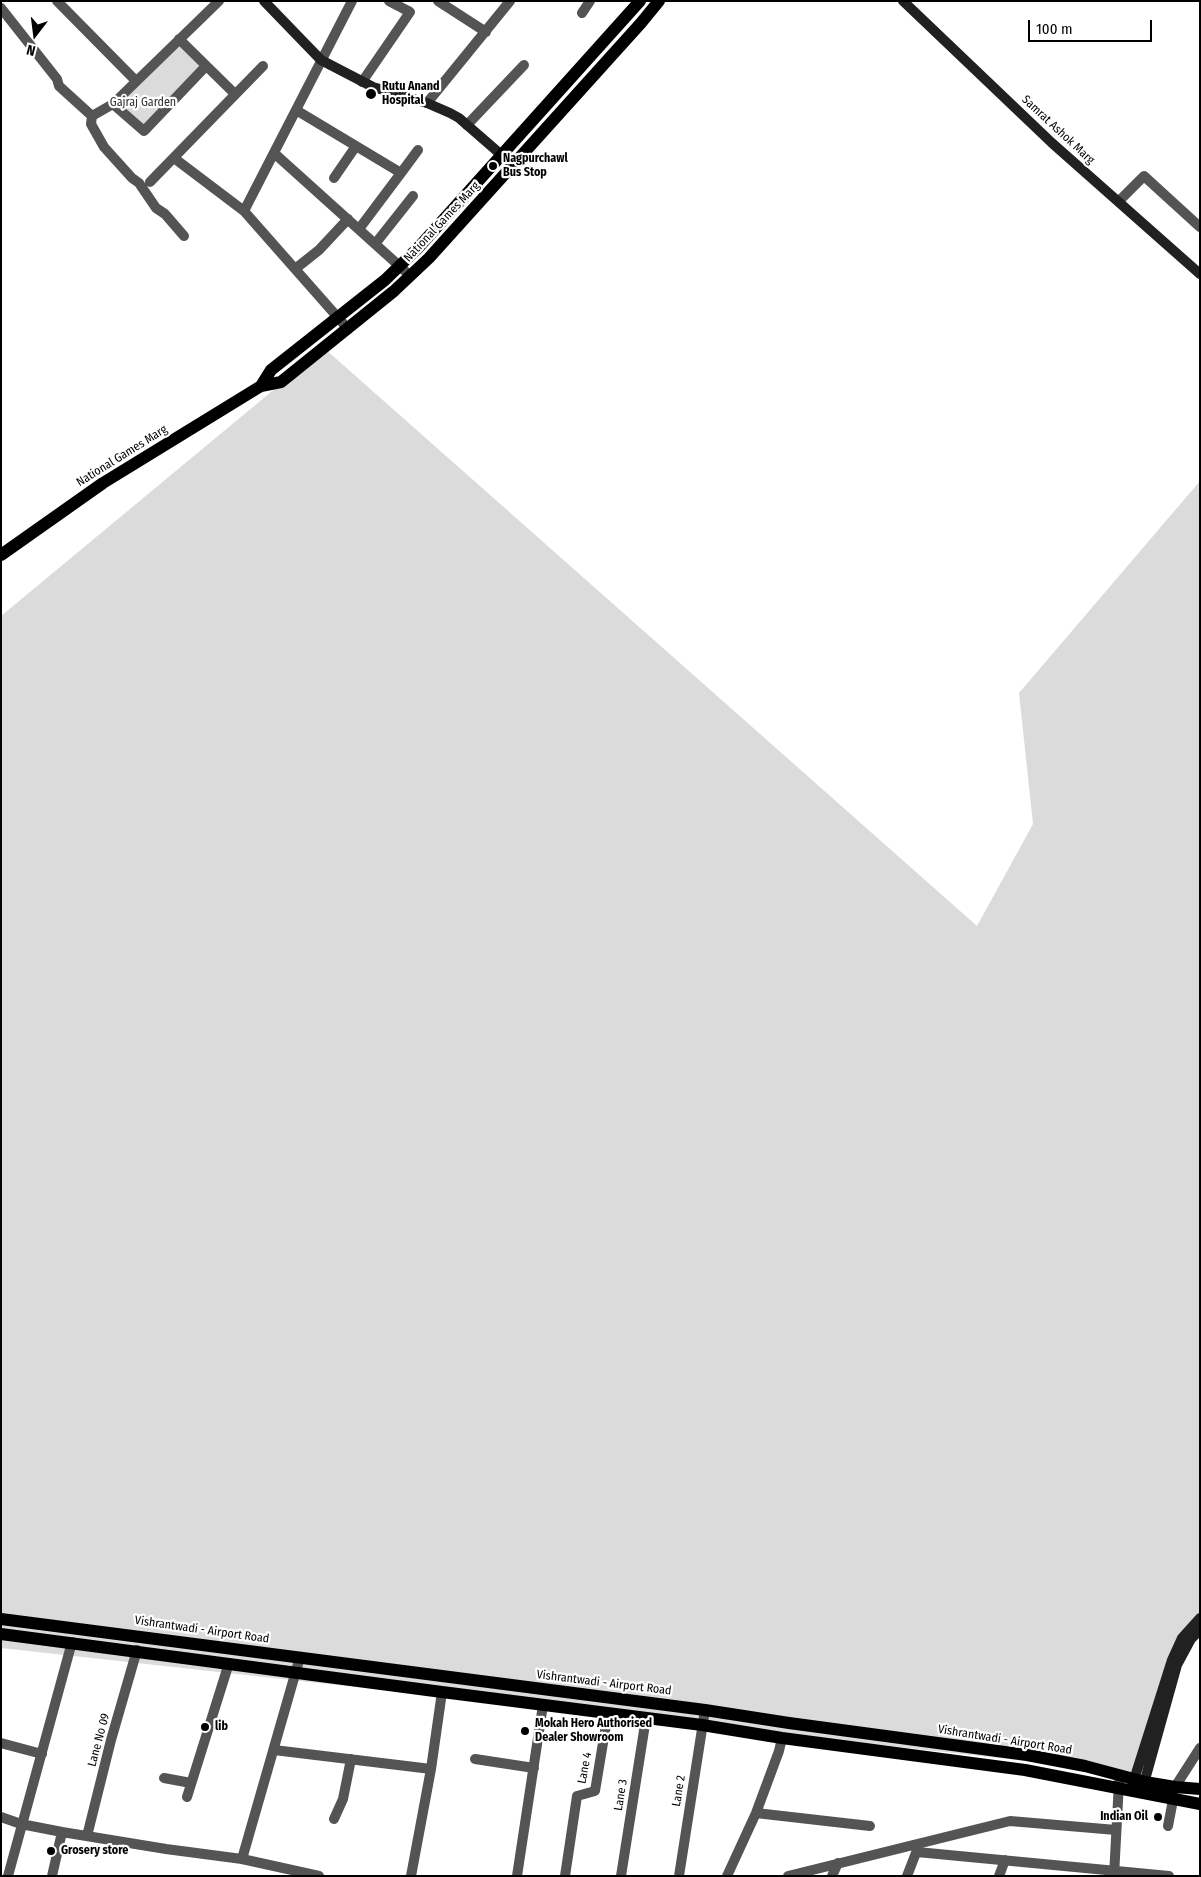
<!DOCTYPE html>
<style>
body{margin:0}
#map{position:relative;width:1201px;height:1877px;overflow:hidden;background:#fff;font-family:"Fira Sans Condensed",sans-serif}
canvas{display:block}
.frame{position:absolute;inset:0;border:2px solid #000;pointer-events:none}
.north{position:absolute;left:10px;top:10px;width:50px;height:50px;-webkit-text-stroke:4px #fff;paint-order:stroke;rotate:195deg;font-size:14px;font-weight:700;line-height:20px;text-align:center;color:#000}
.north::after{content:'';display:block;margin:auto;width:18px;height:22px;background:#000;clip-path:polygon(50% 0,100% 100%,50% 72%,0 100%)}
.scale{position:absolute;left:1028px;top:20px;width:124px;height:22px;box-sizing:border-box;border:2px solid #000;border-top:0;padding-left:6px;font-size:15px;line-height:18px;white-space:nowrap;color:#000;-webkit-text-stroke:4px #fff;paint-order:stroke}
</style>
<div id="map">
<canvas width="1201" height="1877"></canvas>
<div class="frame"></div>
<div class="north">N</div>
<div class="scale">100 m</div>
</div>
<script>
const ctx = document.querySelector('canvas').getContext('2d');
ctx.lineJoin = 'round';
function paint(path, color) { ctx.fillStyle = color; ctx.fill(path, 'evenodd'); }
const poly = rows => new Path2D(rows.map(r => 'M' + r).join(''));
function strokePath(path, color, width, dash) { ctx.strokeStyle = color; ctx.lineWidth = width; ctx.lineCap = dash ? 'butt' : 'round'; ctx.setLineDash(dash || []); ctx.stroke(path); }
function write(font, color, halo, rows, align = 'center') {
  ctx.font = font + ' "Fira Sans Condensed",sans-serif'; ctx.lineWidth = 4.5; ctx.setLineDash([]); ctx.textBaseline = 'middle'; ctx.strokeStyle = halo; ctx.fillStyle = color; for (const [text, x, y, turn = 0] of rows) {
    ctx.save(); ctx.translate(x, y); ctx.rotate((+turn || 0) * Math.PI / 180); ctx.textAlign = isNaN(turn) ? turn : align; if (halo) ctx.strokeText(text, 0, 0); ctx.fillText(text, 0, 0); ctx.restore();
  }
}
const green = poly([
 [179,39,206,66,144,131,113,104],
 [324,348,977,926,1033,824,1019,693,1200,481,1200,1623,1135,1773,1,1648,1,616]
]);
const street = poly([
 [57,1,136,81],
 [438,1,486,32],
 [1,8,57,79,59,86,92,116],
 [582,13,590,1],
 [179,39,235,94],
 [362,82,410,12,389,1],
 [427,103,510,1],
 [113,104,144,131,206,66],
 [296,110,401,173,359,229],
 [92,116,113,104,219,1],
 [92,116,91,124,104,147,132,178,139,183,156,208,165,214,184,236],
 [467,125,524,65],
 [274,153,405,271],
 [174,158,244,211],
 [401,173,418,150],
 [334,178,356,146],
 [150,182,263,66],
 [1119,201,1144,176,1200,227],
 [375,244,413,196],
 [295,269,319,250,348,219],
 [348,329,244,211,352,1],
 [1,1743,42,1754],
 [274,1750,431,1769],
 [475,1759,534,1768],
 [164,1778,191,1783],
 [1175,1787,1200,1748],
 [187,1797,229,1663],
 [756,1813,870,1826],
 [1,1817,21,1824,62,1832,166,1849,242,1859,319,1876],
 [334,1819,343,1799,351,1759],
 [1168,1826,1173,1800],
 [87,1836,111,1740,137,1650],
 [917,1852,1169,1876],
 [242,1859,300,1657],
 [8,1876,72,1642],
 [52,1876,62,1832],
 [411,1876,431,1769,442,1692],
 [517,1876,543,1705],
 [565,1876,577,1796,595,1791,608,1713],
 [621,1876,646,1718],
 [679,1876,705,1710],
 [727,1876,756,1813,779,1751,782,1738],
 [788,1876,1010,1821,1116,1830],
 [832,1876,838,1863],
 [907,1876,919,1845],
 [999,1876,1005,1860],
 [1114,1876,1119,1782]
]);
const secondary = poly([
 [264,1,321,60,373,87,427,103,450,113,459,118,513,165],
 [903,1,1052,143,1200,274],
 [1132,1786,1172,1660,1182,1638,1200,1618],
 [1143,1787,1177,1665,1191,1639,1200,1630]
]);
const primary = poly([
 [261,386,271,370,385,280,418,248,640,1],
 [1,555,103,483,261,386,281,382,394,291,429,258,641,23,659,1],
 [1,1619,705,1710,789,1723,1027,1755,1085,1766,1145,1782,1175,1787,1200,1789],
 [1,1634,442,1692,702,1725,782,1738,1025,1770,1200,1804]
]);
const markers = [
 [371,94,6,"#000"],
 [493,166,5,"#000"],
 [205,1727,5,"#000"],
 [525,1731,5,"#000"],
 [1158,1817,5,"#000"],
 [51,1851,5,"#000"]
];
const poiNames = [
 ["Rutu Anand",382,87],
 ["Hospital",382,101],
 ["Nagpurchawl",503,159],
 ["Bus Stop",503,173],
 ["Mokah Hero Authorised",535,1724],
 ["Dealer Showroom",535,1738],
 ["lib",215,1727],
 ["Indian Oil",1148,1817,"right"],
 ["Grosery store",61,1851]
];
const parkNames = [
 ["Gajraj Garden",143,103]
];
const streetNames = [
 ["Samrat Ashok Marg",1058,130,43],
 ["National Games Marg",442,222,-47],
 ["National Games Marg",122,456,-32],
 ["Vishrantwadi - Airport Road",202,1630,8],
 ["Vishrantwadi - Airport Road",604,1683,7],
 ["Lane No 09",99,1740,-75],
 ["Vishrantwadi - Airport Road",1005,1740,9],
 ["Lane 4",585,1768,-79],
 ["Lane 2",679,1791,-81],
 ["Lane 3",621,1795,-81]
];
paint(green, '#dbdbdb');
strokePath(street, '#545454', 10);
strokePath(secondary, '#212121', 10);
strokePath(primary, '#000', 12);
for (const [x, y, r, color] of markers) { const dot = new Path2D(); dot.arc(x, y, r, 0, 2 * Math.PI); ctx.fillStyle = color; ctx.fill(dot); strokePath(dot, '#fff', 2); }
write('bold 12px', '#000', '#fff', poiNames, 'left');
write('12px', '#323232', '#fff', parkNames);
write('12px', '#000', '#fff', streetNames);
</script>
